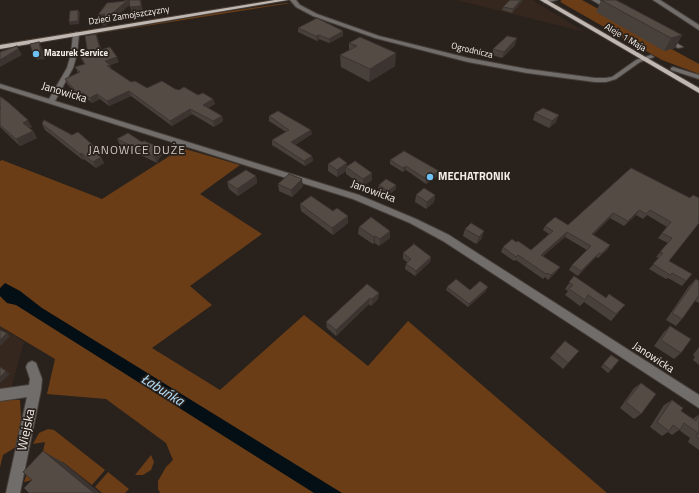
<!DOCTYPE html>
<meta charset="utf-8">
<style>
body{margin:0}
canvas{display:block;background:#29211c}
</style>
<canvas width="699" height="493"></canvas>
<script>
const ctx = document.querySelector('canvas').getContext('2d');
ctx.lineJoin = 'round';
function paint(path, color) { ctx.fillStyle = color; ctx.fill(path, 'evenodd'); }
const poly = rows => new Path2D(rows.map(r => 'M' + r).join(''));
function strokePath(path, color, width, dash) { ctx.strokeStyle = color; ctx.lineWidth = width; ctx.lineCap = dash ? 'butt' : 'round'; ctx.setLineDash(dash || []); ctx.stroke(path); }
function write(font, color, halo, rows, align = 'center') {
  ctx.font = font + ' "Titillium Web",sans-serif'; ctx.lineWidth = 3.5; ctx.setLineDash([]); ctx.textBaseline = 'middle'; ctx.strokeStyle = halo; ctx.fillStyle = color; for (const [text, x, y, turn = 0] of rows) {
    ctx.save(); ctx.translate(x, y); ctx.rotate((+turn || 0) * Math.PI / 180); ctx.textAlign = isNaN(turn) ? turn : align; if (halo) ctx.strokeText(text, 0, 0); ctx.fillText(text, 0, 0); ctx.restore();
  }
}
const built = poly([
 [456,0,532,0,585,32],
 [0,326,24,342,8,400,0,400]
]);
const green = poly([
 [271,0,277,0,0,45,0,44],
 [562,0,582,0,699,64,699,74,662,60,562,3,560,1],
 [286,3,291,3,82,36,217,13],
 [182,148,240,165,200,194,262,234,190,286,212,305,152,348,220,390,304,315,368,366,408,321,607,493,160,493,158,489,158,481,166,467,173,460,166,443,106,399,47,394,55,359,0,326,0,161,2,160,102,199],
 [0,400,20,400,21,418,16,447,3,455,0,467],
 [48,429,54,430,105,470,92,485,63,462,43,484,37,479,24,482,27,473,39,470,45,442,33,444,34,442,39,433],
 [151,455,154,462,151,470,143,475,135,475],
 [108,472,129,489,125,493,102,493,95,487]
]);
const water = poly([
 [5,283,20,291,42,308,342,493,314,493,16,305,7,303,0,296,0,288]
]);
const minor = poly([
 [290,0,296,0,300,5,317,14,379,36,468,58,527,69,595,78,606,78,612,77,636,60,651,55,654,57,640,62,616,79,606,82,595,82,527,73,468,62,375,38,313,16,296,7,290,0],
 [547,0,557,0,544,3,544,1,547,0],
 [592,0,599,0,614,9,609,10,592,0],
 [653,0,660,0,699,25,699,30,653,0],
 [76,32,79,34,77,54,73,68,55,101,359,195,416,219,449,235,699,395,699,408,443,241,410,223,353,199,0,88,0,84,49,99,67,68,71,54,73,34,76,32],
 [663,37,667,37,683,47,678,48,663,39,663,37],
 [673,67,699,75,699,79,671,70,671,68,673,67],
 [32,361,36,363,42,379,41,390,20,493,6,493,27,397,0,401,0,389,29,385,30,379,26,367,28,363,32,361]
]);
const major = poly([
 [275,0,288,0,0,49,0,45,275,0],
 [540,0,547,0,699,88,699,93,540,0]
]);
const wall = poly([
 [523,0,512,13,502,10,503,7],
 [601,0,682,35,675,48,664,51,596,12],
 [298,28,343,31,343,36,329,43,319,39,317,41,298,32],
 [96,34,98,39,101,49,119,62,110,65,111,69,131,82,147,88,175,89,213,99,215,104,208,108,222,116,223,121,214,127,192,114,172,126,131,96,109,106,100,99,92,103,86,98,82,100,67,84,65,79,78,73,75,67,84,64,80,56,88,54],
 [349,43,395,66,369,82,341,67,340,55,349,50],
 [515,45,502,58,492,55,493,49],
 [0,97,32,127,29,128,33,131,37,138,20,146,0,127],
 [535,113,556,122,549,128,533,120],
 [269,116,312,134,295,145,312,156,313,161,305,166,272,145,272,140,286,132,269,121],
 [42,124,98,152,96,154,101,157,104,163,96,168,84,159,83,160,45,130],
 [117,139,142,142,161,148,163,154,159,158,157,163,120,145],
 [390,160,439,171,438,176,426,184,406,170,403,172,390,164],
 [328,164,347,166,372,180,363,186,346,174,346,171,337,177,328,171],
 [631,168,690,198,669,261,686,281,682,286,668,278,666,279,649,269,659,258,656,257,668,243,658,238,667,227,647,215,643,219,636,215,624,226,610,218,593,235,610,245,607,250,598,258,596,257,578,276,569,270,572,265,587,250,565,237,543,256,557,271,548,280,545,277,543,279,516,260,514,261,501,252,503,247,516,242,531,250,549,234,543,230,545,226,568,225],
 [256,176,257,183,238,196,229,189,227,182],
 [278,184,303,186,292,197,279,191],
 [379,185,396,189,388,195,378,188],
 [416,195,435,195,434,202,426,209,415,202],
 [300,204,348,216,348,223,333,235,301,211],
 [359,227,390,231,390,238,379,246,375,243,373,244,358,234],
 [465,229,482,238,476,244,463,236],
 [403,253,431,257,430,262,415,276,405,269,406,264,407,262,403,259],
 [574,276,606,298,625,305,611,321,584,302,580,306,565,295,568,291,565,289],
 [696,279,699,281,699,303,695,301,682,319,676,326,666,320,689,286],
 [447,287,470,290,486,291,468,307,446,290],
 [379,293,378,299,371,306,369,304,336,336,327,328,326,322],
 [670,326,681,353,674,359,654,346,664,332],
 [699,347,699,365,693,360,695,357,693,355],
 [579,351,563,369,550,358,555,352],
 [611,355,611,370,608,373,601,367],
 [641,383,641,414,634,419,620,408,634,388],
 [672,400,681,411,693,419,698,415,699,416,699,450,688,442,690,438,679,430,672,435,668,432,662,436,650,427,664,405]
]);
const shadedWall = poly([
 [128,0,130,0,131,4,105,26,103,27,101,21,104,20,101,20,98,15],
 [140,0,141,0,143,12,132,13,130,7],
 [521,0,523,0,512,13,513,9],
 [78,10,80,13,79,24,70,25,69,22],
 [343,31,343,36,329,43,329,39],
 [96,34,98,39,102,55,100,50],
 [319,35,319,39,317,41,316,36],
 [682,35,675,48,664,51,671,38],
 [517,38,515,45,502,58,504,52],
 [39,42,42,48,45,59,37,60,33,54],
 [17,46,22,55,0,67,0,60],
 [396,53,395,66,369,82,370,69],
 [117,57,119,62,107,66,105,61],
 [129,91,131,96,109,106,107,101],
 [83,93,86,98,82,100,79,95],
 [97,94,100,99,92,103,90,98],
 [213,99,215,104,204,110,203,105],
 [190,109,192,114,172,126,170,121],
 [559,115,556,122,549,128,552,121],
 [222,116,223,121,214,127,213,121],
 [28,120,32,127,27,129,23,123],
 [311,130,312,134,291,147,291,142],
 [33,131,37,138,20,146,16,139],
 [95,147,98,152,93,155,90,149],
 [161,148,163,154,159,158,157,163,154,157,156,152],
 [81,153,84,159,83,160,80,154],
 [312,156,313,161,305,166,304,161],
 [101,157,104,163,96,168,93,162],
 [347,163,347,168,346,167,346,171,337,177,337,170],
 [406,166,406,170,403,172,403,168],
 [439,171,438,176,426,184,426,179],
 [372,173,372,180,363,186,363,179],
 [256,176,257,183,238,196,237,189],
 [302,179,303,186,292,197,291,190],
 [396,185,396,189,388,195,388,191],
 [435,195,434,202,426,209,427,202],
 [639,210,636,215,624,226,628,221],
 [613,213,610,218,589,239,592,234],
 [348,216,348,223,333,235,332,228],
 [390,231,390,238,379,246,380,239],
 [484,231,482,238,476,244,479,237],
 [567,232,565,237,539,259,541,255],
 [375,236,375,243,373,244,374,237],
 [610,245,607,250,598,258,601,254],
 [599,253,596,257,578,276,581,271],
 [431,257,430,262,415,276,416,271],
 [560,267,557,271,548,280,551,275],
 [488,287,486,291,468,307,469,304],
 [379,293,378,299,371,306,372,299],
 [370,298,369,304,336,336,336,330],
 [7,333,10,336,0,346,0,340],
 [6,371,10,374,0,383,0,377],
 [43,451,64,463,100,493,94,493]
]);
const building = poly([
 [125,0,128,0,103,21,101,21,105,14,98,15,107,3,125,1,125,0],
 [129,0,140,0,141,6,130,7,129,0],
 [510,0,521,0,513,9,503,7,510,0],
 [601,0,616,0,682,35,671,38,601,0],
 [78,10,78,21,69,22,70,11,78,10],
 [317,18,343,31,329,39,319,35,316,36,298,28,317,18],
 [96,34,100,50,110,47,117,57,105,61,110,65,107,66,131,82,135,81,147,88,162,81,175,89,179,90,184,87,198,95,203,93,213,99,203,105,222,116,213,121,190,109,170,121,129,91,107,101,97,94,90,98,83,93,79,95,65,79,80,72,75,67,85,64,80,56,88,54,85,36,96,34],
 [507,36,517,38,504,52,493,49,507,36],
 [360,37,396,53,370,69,340,55,357,46,349,43,360,37],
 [39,42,41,52,33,54,30,44,39,42],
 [17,46,18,49,0,60,0,52,17,46],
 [0,97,1,97,9,103,28,120,23,123,33,131,16,139,0,125,0,108,1,108,0,107,0,97],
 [543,108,559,115,552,121,535,113,543,108],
 [278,111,311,130,291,142,312,156,304,161,272,140,289,130,269,116,278,111],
 [44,120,72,135,78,132,95,147,90,149,101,157,93,162,81,153,80,154,42,124,44,120],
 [128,133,142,142,144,141,161,148,156,152,154,157,117,139,128,133],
 [404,151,439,171,426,179,406,166,403,168,390,160,404,151],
 [339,157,347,163,337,170,328,164,339,157],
 [355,161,372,173,363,179,346,167,355,161],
 [631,168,690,198,693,195,699,198,699,223,669,261,692,274,686,281,672,273,670,275,653,264,663,253,660,252,672,238,662,233,671,222,650,210,646,214,639,210,628,221,613,213,592,234,610,245,601,254,599,253,581,271,572,265,591,246,567,232,541,255,560,267,551,275,547,273,546,274,518,255,516,257,503,247,512,239,516,242,518,241,531,250,553,231,545,226,555,217,568,225,631,168],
 [246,170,256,176,237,189,227,182,246,170],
 [289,174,302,179,291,190,278,184,289,174],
 [386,179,396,185,388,191,379,185,386,179],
 [424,188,435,195,427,202,416,195,424,188],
 [311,196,333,211,337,208,348,216,332,228,300,204,311,196],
 [371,217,390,231,380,239,375,236,374,237,359,227,371,217],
 [471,223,484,231,479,237,465,229,471,223],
 [414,244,431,257,416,271,406,264,411,259,403,253,414,244],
 [574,276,606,298,609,294,625,305,616,314,588,295,585,300,569,289,573,285,569,282,574,276],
 [456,279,470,290,480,281,488,287,469,304,447,287,456,279],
 [696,279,699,281,699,295,682,319,672,313,696,279],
 [367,284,379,293,372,299,370,298,336,330,326,322,367,284],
 [670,326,691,339,681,353,661,340,670,326],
 [0,330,7,333,0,340,0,330],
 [565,341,579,351,568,363,555,352,565,341],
 [611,355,619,360,611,370,603,364,611,355],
 [0,367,6,371,0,377,0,367],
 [641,383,656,394,641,414,626,402,641,383],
 [672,400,683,408,681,411,696,421,698,415,699,416,699,439,696,437,698,433,684,423,680,430,673,425,669,431,657,422,672,400],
 [43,451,94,493,29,493,24,488,32,480,23,472,43,451]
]);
const markers = [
 [36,54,4,"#6dc2f3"],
 [430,177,4,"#6dc2f3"]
];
const farStreetnames = [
 ["Dzieci Zamojszczyzny",129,16,-9],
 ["Aleje 1 Maja",625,38,30],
 ["Ogrodnicza",472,51,13]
];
const farPoinames = [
 ["Mazurek Service",44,54]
];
const streetNames = [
 ["Janowicka",64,93,17],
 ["Janowicka",373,192,20],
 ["Janowicka",653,358,33]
];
const poiNames = [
 ["MECHATRONIK",438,177]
];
const neighbourhoodNames = [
 ["JANOWICE DUŻE",137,151]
];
const nearStreetnames = [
 ["Wiejska",27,430,-78]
];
const nearWaternames = [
 ["Łabuńka",162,391,32]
];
paint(built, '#35271e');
paint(green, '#6a3d16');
paint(water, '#030e15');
strokePath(minor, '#463e39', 2);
strokePath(major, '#463e39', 2);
paint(minor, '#716d6a');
paint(major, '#c0b7b1');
paint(wall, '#48403a');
paint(shadedWall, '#3b3430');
paint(building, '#544b44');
strokePath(building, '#3b3430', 1);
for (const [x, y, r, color] of markers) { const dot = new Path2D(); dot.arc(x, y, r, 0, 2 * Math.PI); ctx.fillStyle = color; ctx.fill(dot); strokePath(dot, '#29211c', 1.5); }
write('9px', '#f5efeb', '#29211c', farStreetnames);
write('bold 9px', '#f5efeb', '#29211c', farPoinames, 'left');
write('11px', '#f5efeb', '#29211c', streetNames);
write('bold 11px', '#f5efeb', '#29211c', poiNames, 'left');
ctx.letterSpacing = '1px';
write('12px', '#d0c6be', '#29211c', neighbourhoodNames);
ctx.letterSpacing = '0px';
write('13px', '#f5efeb', '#29211c', nearStreetnames);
write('italic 14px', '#b4e1fc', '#29211c', nearWaternames);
</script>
